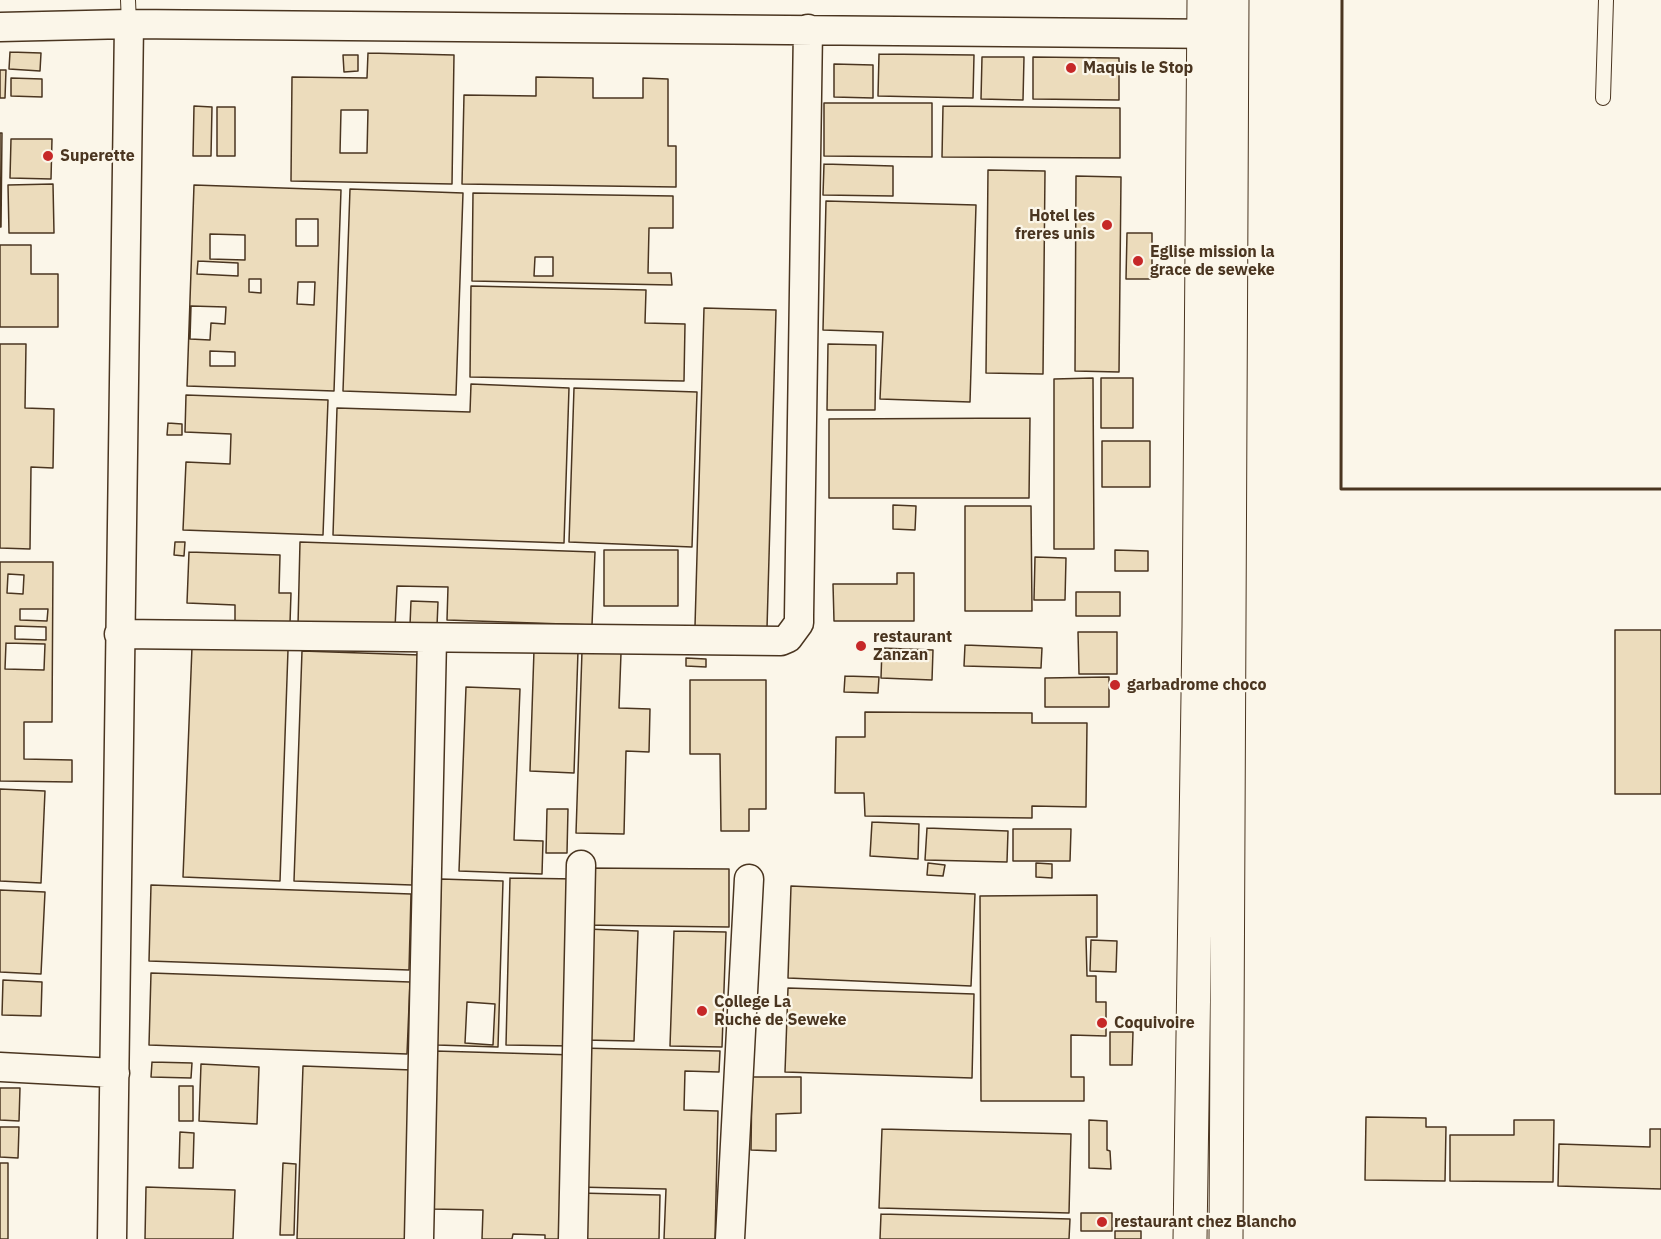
<!DOCTYPE html>
<style>
body{margin:0}
canvas{display:block;background:#fbf6e9}
</style>
<canvas width="1661" height="1239"></canvas>
<script>
const ctx = document.querySelector('canvas').getContext('2d');
ctx.lineJoin = 'round';
function paint(path, color) { ctx.fillStyle = color; ctx.fill(path, 'evenodd'); }
const poly = rows => new Path2D(rows.map(r => 'M' + r).join(''));
function strokePath(path, color, width, dash) { ctx.strokeStyle = color; ctx.lineWidth = width; ctx.lineCap = dash ? 'butt' : 'round'; ctx.setLineDash(dash || []); ctx.stroke(path); }
function write(font, color, halo, rows, align = 'center') {
  ctx.font = font + ' "IBM Plex Sans",sans-serif'; ctx.lineWidth = 4.5; ctx.setLineDash([]); ctx.textBaseline = 'middle'; ctx.strokeStyle = halo; ctx.fillStyle = color; for (const [text, x, y, turn = 0] of rows) {
    ctx.save(); ctx.translate(x, y); ctx.rotate((+turn || 0) * Math.PI / 180); ctx.textAlign = isNaN(turn) ? turn : align; if (halo) ctx.strokeText(text, 0, 0); ctx.fillText(text, 0, 0); ctx.restore();
  }
}
const building = poly([
 [10,52,41,53,40,71,9,69,10,52],
 [368,53,454,55,452,184,291,181,292,77,367,78,368,53],
 [879,54,974,55,973,98,878,96,879,54],
 [343,55,358,55,358,71,344,72,343,55],
 [982,57,1024,57,1023,100,981,99,982,57],
 [1033,57,1119,58,1119,100,1033,99,1033,57],
 [834,64,873,65,873,98,834,97,834,64],
 [0,70,6,70,5,98,0,98,0,70],
 [536,77,593,78,593,98,643,98,643,78,668,79,668,146,676,146,676,187,462,184,464,95,536,96,536,77],
 [11,78,42,79,42,97,11,96,11,78],
 [824,103,932,103,932,157,824,156,824,103],
 [194,106,212,107,211,156,193,156,194,106],
 [943,106,1120,108,1120,158,942,157,943,106],
 [217,107,235,107,235,156,217,156,217,107],
 [341,110,368,110,367,153,340,153,341,110],
 [0,133,2,133,1,227,0,227,0,133],
 [11,139,52,139,51,179,10,178,11,139],
 [824,164,893,166,893,196,823,195,824,164],
 [988,170,1045,171,1043,374,986,373,988,170],
 [1076,176,1121,177,1119,372,1075,371,1076,176],
 [53,184,54,233,9,233,8,185,53,184],
 [194,185,341,190,334,391,187,386,194,185],
 [350,189,463,193,456,395,343,391,350,189],
 [473,193,673,196,673,228,649,228,648,273,671,273,672,285,472,281,473,193],
 [826,201,976,205,970,402,880,399,883,332,823,330,826,201],
 [296,219,318,219,318,246,296,246,296,219],
 [1127,233,1152,233,1152,279,1126,279,1127,233],
 [210,234,245,235,245,260,210,259,210,234],
 [0,245,31,245,31,274,58,274,58,327,0,327,0,245],
 [535,257,553,257,553,276,534,276,535,257],
 [198,261,238,263,238,276,197,274,198,261],
 [249,279,261,279,261,293,249,292,249,279],
 [298,282,315,282,314,305,297,304,298,282],
 [471,286,646,290,645,323,685,324,684,381,470,377,471,286],
 [191,306,226,307,225,324,211,323,210,340,190,339,191,306],
 [704,308,776,310,767,628,695,626,704,308],
 [0,344,26,344,25,408,54,409,53,468,31,467,30,549,0,548,0,344],
 [828,344,876,345,875,410,827,410,828,344],
 [210,351,235,352,235,366,210,366,210,351],
 [1093,378,1094,549,1054,549,1054,379,1093,378],
 [1101,378,1133,378,1133,428,1101,428,1101,378],
 [471,384,569,388,564,543,333,535,337,408,470,412,471,384],
 [574,388,697,392,692,547,569,542,574,388],
 [186,395,328,400,323,535,183,530,186,462,230,464,231,434,185,432,186,395],
 [1030,418,1029,498,829,498,829,419,1030,418],
 [168,423,182,424,182,435,167,435,168,423],
 [1102,441,1150,441,1150,487,1102,487,1102,441],
 [893,505,916,506,915,530,893,529,893,505],
 [965,506,1031,506,1032,611,965,611,965,506],
 [175,542,185,542,184,556,174,555,175,542],
 [300,542,595,552,592,625,447,620,448,587,397,586,395,628,298,625,300,542],
 [604,550,678,550,678,606,604,606,604,550],
 [1115,550,1148,551,1148,571,1115,571,1115,550],
 [189,552,280,555,279,593,291,593,290,623,235,621,235,605,187,603,189,552],
 [1035,557,1066,558,1065,600,1034,600,1035,557],
 [0,562,53,562,52,722,24,722,24,759,72,760,72,782,0,781,0,562],
 [897,573,914,573,914,621,834,621,833,584,897,584,897,573],
 [8,574,24,575,23,594,7,593,8,574],
 [1076,592,1120,592,1120,616,1076,616,1076,592],
 [411,601,438,602,437,626,410,625,411,601],
 [20,609,48,609,47,621,20,620,20,609],
 [15,626,46,627,46,640,15,639,15,626],
 [1615,630,1661,630,1661,794,1615,794,1615,630],
 [1078,632,1117,632,1117,674,1079,674,1078,632],
 [6,643,45,644,44,670,5,669,6,643],
 [965,645,1042,648,1041,668,964,666,965,645],
 [192,647,288,650,280,881,183,877,192,647],
 [882,648,933,650,932,680,881,678,882,648],
 [534,650,578,651,574,773,530,771,534,650],
 [302,651,420,655,412,885,294,881,302,651],
 [582,651,621,653,619,708,650,709,649,752,626,751,624,834,576,833,582,651],
 [686,658,706,659,706,667,686,666,686,658],
 [845,676,879,677,878,693,844,692,845,676],
 [1109,677,1109,707,1045,707,1045,678,1109,677],
 [690,680,766,680,766,809,749,809,749,831,721,831,720,754,690,754,690,680],
 [466,687,520,689,514,840,543,841,542,874,459,871,466,687],
 [865,712,1032,713,1032,723,1087,723,1086,807,1032,806,1032,818,865,816,864,793,835,793,836,737,865,737,865,712],
 [0,789,45,791,41,883,0,881,0,789],
 [547,809,568,809,567,853,546,853,547,809],
 [872,822,919,824,918,859,870,856,872,822],
 [927,828,1008,831,1007,862,925,860,927,828],
 [1013,829,1071,829,1070,861,1013,861,1013,829],
 [928,863,945,865,943,876,927,875,928,863],
 [1036,863,1052,864,1052,878,1036,877,1036,863],
 [581,868,729,869,729,927,581,925,581,868],
 [510,878,577,879,572,1046,506,1045,510,878],
 [441,879,503,881,498,1047,437,1045,441,879],
 [151,885,411,894,409,970,149,961,151,885],
 [791,886,975,894,971,986,788,978,791,886],
 [0,890,45,892,41,974,0,972,0,890],
 [1097,895,1097,937,1086,937,1087,976,1096,976,1096,1002,1106,1002,1106,1036,1071,1035,1071,1077,1084,1077,1084,1101,981,1101,980,896,1097,895],
 [587,929,638,931,634,1041,583,1040,587,929],
 [674,931,726,932,722,1047,670,1046,674,931],
 [1091,940,1117,941,1116,972,1090,971,1091,940],
 [151,973,410,982,407,1054,149,1045,151,973],
 [3,980,42,982,41,1016,2,1015,3,980],
 [788,988,974,994,972,1078,785,1072,788,988],
 [467,1002,495,1004,493,1045,465,1043,467,1002],
 [1110,1032,1133,1032,1132,1065,1110,1065,1110,1032],
 [579,1048,720,1051,719,1072,685,1071,684,1110,718,1111,715,1239,664,1239,666,1189,576,1187,579,1048],
 [435,1051,575,1055,570,1239,545,1239,545,1235,513,1234,512,1239,482,1239,483,1210,431,1209,435,1051],
 [152,1062,192,1063,191,1078,151,1077,152,1062],
 [201,1064,259,1067,257,1124,199,1121,201,1064],
 [303,1066,412,1070,406,1239,297,1239,303,1066],
 [752,1077,801,1077,801,1113,776,1114,776,1151,751,1150,752,1077],
 [179,1086,193,1086,193,1121,179,1121,179,1086],
 [0,1088,20,1088,19,1121,0,1120,0,1088],
 [1366,1117,1426,1118,1426,1127,1446,1127,1445,1181,1365,1180,1366,1117],
 [1089,1120,1107,1121,1107,1150,1110,1151,1111,1169,1089,1168,1089,1120],
 [1514,1120,1554,1120,1553,1182,1450,1181,1450,1135,1514,1135,1514,1120],
 [0,1127,19,1127,18,1158,0,1157,0,1127],
 [882,1129,1071,1134,1069,1213,879,1208,882,1129],
 [1650,1129,1661,1129,1661,1189,1558,1186,1559,1144,1650,1147,1650,1129],
 [180,1132,194,1133,193,1168,179,1168,180,1132],
 [0,1163,8,1163,8,1239,0,1239,0,1163],
 [283,1163,296,1164,294,1235,280,1235,283,1163],
 [146,1187,235,1190,233,1239,145,1239,146,1187],
 [579,1193,660,1195,659,1239,577,1239,579,1193],
 [1081,1213,1112,1213,1112,1231,1081,1231,1081,1213],
 [881,1214,1070,1219,1069,1239,880,1239,881,1214],
 [1115,1231,1141,1231,1141,1239,1115,1239,1115,1231]
]);
const lane = poly([
 [128,0,129,24],
 [1603,98,1606,0]
]);
const street = poly([
 [0,27,129,24,1225,34],
 [119,634,781,641,788,638,799,623,799,616,808,29],
 [0,1067,115,1073],
 [112,1239,129,24],
 [419,1239,432,639],
 [573,1239,581,865],
 [730,1239,749,879]
]);
const secondary = poly([
 [1190,1239,1199,627,1204,0],
 [1226,1239,1232,0]
]);
const wall = poly([
 [1342,0,1341,489,1661,489]
]);
const markers = [
 [1071,68,6,"#c62828"],
 [48,156,6,"#c62828"],
 [1107,225,6,"#c62828"],
 [1138,261,6,"#c62828"],
 [861,646,6,"#c62828"],
 [1115,685,6,"#c62828"],
 [702,1011,6,"#c62828"],
 [1102,1023,6,"#c62828"],
 [1102,1222,6,"#c62828"]
];
const poiNames = [
 ["Maquis le Stop",1083,68],
 ["Superette",60,156],
 ["Hotel les",1095,216,"right"],
 ["freres unis",1095,234,"right"],
 ["Eglise mission la",1150,252],
 ["grace de seweke",1150,270],
 ["restaurant",873,637],
 ["Zanzan",873,655],
 ["garbadrome choco",1127,685],
 ["College La",714,1002],
 ["Ruche de Seweke",714,1020],
 ["Coquivoire",1114,1023],
 ["restaurant chez Blancho",1114,1222]
];
paint(building, '#ecdcbc');
strokePath(building, '#4a3520', 1.5);
strokePath(lane, '#4a3520', 16);
strokePath(street, '#4a3520', 31);
strokePath(secondary, '#4a3520', 35);
strokePath(lane, '#fbf6e9', 14);
strokePath(street, '#fbf6e9', 28);
strokePath(secondary, '#fbf6e9', 33);
strokePath(wall, '#4a3520', 3);
for (const [x, y, r, color] of markers) { const dot = new Path2D(); dot.arc(x, y, r, 0, 2 * Math.PI); ctx.fillStyle = color; ctx.fill(dot); strokePath(dot, '#fbf6e9', 2); }
write('bold 16px', '#4a3520', '#fbf6e9', poiNames, 'left');
</script>
